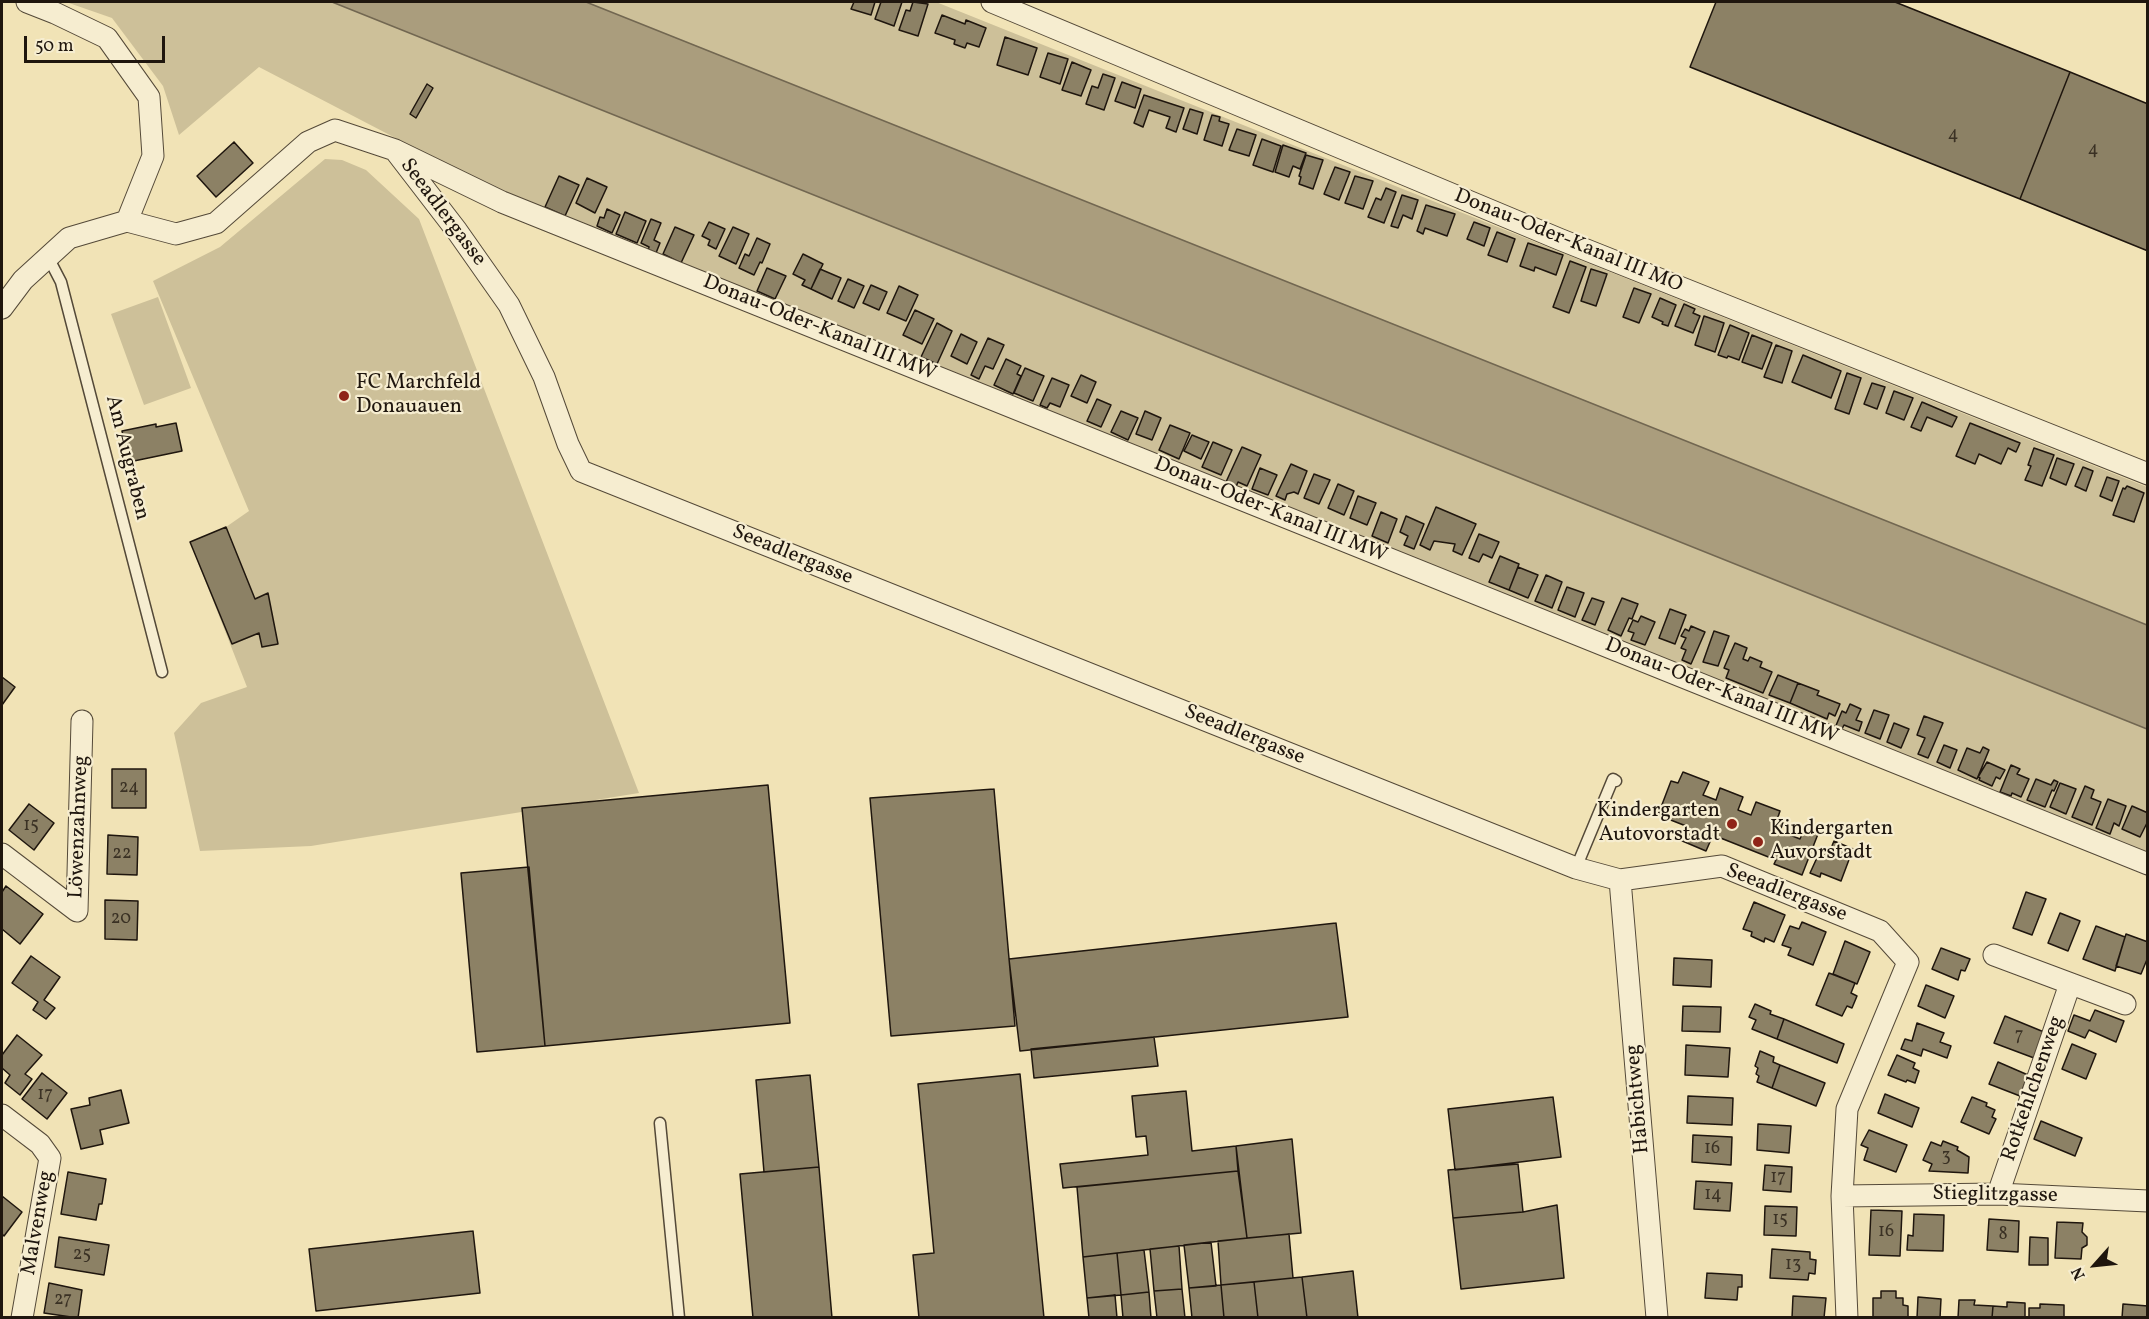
<!DOCTYPE html>
<meta charset="utf-8">
<style>
body{margin:0}
#map{position:relative;width:2149px;height:1319px;overflow:hidden;background:#f1e3b6;font-family:Vollkorn,serif}
canvas{display:block}
.frame{position:absolute;inset:0;border:3px solid #1f160e;pointer-events:none}
.north{position:absolute;left:2065px;top:1235px;width:60px;height:60px;-webkit-text-stroke:4px #f6edd0;paint-order:stroke;rotate:243deg;font-size:16px;font-weight:700;line-height:24px;text-align:center;color:#1f160e}
.north::after{content:'';display:block;margin:auto;width:21px;height:27px;background:#1f160e;clip-path:polygon(50% 0,100% 100%,50% 72%,0 100%)}
.scale{position:absolute;left:24px;top:36px;width:141px;height:27px;box-sizing:border-box;border:3px solid #1f160e;border-top:0;padding-left:8px;font-size:18px;line-height:21px;white-space:nowrap;color:#1f160e;-webkit-text-stroke:4px #f6edd0;paint-order:stroke}
</style>
<div id="map">
<canvas width="2149" height="1319"></canvas>
<div class="frame"></div>
<div class="north">N</div>
<div class="scale">50 m</div>
</div>
<script>
const ctx = document.querySelector('canvas').getContext('2d');
ctx.lineJoin = 'round';
function paint(path, color) { ctx.fillStyle = color; ctx.fill(path, 'evenodd'); }
const poly = rows => new Path2D(rows.map(r => 'M' + r).join(''));
function strokePath(path, color, width, dash) { ctx.strokeStyle = color; ctx.lineWidth = width; ctx.lineCap = dash ? 'butt' : 'round'; ctx.setLineDash(dash || []); ctx.stroke(path); }
function write(font, color, halo, rows, align = 'center') {
  ctx.font = font + ' Vollkorn,serif'; ctx.lineWidth = 4.5; ctx.setLineDash([]); ctx.textBaseline = 'middle'; ctx.strokeStyle = halo; ctx.fillStyle = color; for (const [text, x, y, turn = 0] of rows) {
    ctx.save(); ctx.translate(x, y); ctx.rotate((+turn || 0) * Math.PI / 180); ctx.textAlign = isNaN(turn) ? turn : align; if (halo) ctx.strokeText(text, 0, 0); ctx.fillText(text, 0, 0); ctx.restore();
  }
}
const green = poly([
 [66,2,332,2,2147,729,2147,855,507,196,259,67,179,135,163,86,112,18],
 [586,2,936,2,2147,487,2147,625],
 [325,159,342,160,366,170,419,219,639,793,311,846,200,851,174,733,201,703,247,687,190,542,226,527,249,511,153,281,220,247],
 [158,297,191,388,144,405,111,314]
]);
const water = poly([
 [332,2,586,2,2147,625,2147,729,332,2]
]);
const building = poly([
 [854,2,875,2,871,15,851,9,854,2],
 [881,2,902,2,894,26,875,19,881,2],
 [913,2,928,4,918,36,899,30,906,10,910,11,913,2],
 [1716,2,1895,2,2070,72,2020,199,1690,67,1716,2],
 [942,15,965,24,966,20,986,28,979,47,967,43,965,48,954,44,955,40,935,33,942,15],
 [1005,37,1037,48,1028,75,997,65,1005,37],
 [1048,53,1068,59,1060,84,1040,77,1048,53],
 [1072,62,1091,70,1081,96,1062,90,1072,62],
 [2070,72,2148,104,2148,251,2020,199,2070,72],
 [1103,74,1115,78,1104,110,1086,104,1092,86,1098,88,1103,74],
 [1122,82,1141,89,1135,108,1115,101,1122,82],
 [427,84,433,88,416,118,410,114,427,84],
 [1144,95,1184,108,1176,132,1166,128,1170,117,1149,110,1143,127,1134,123,1144,95],
 [1190,109,1203,113,1197,134,1183,129,1190,109],
 [1212,115,1220,117,1219,121,1229,124,1222,146,1204,140,1212,115],
 [1237,129,1256,135,1249,156,1229,150,1237,129],
 [1262,139,1281,146,1273,172,1253,165,1262,139],
 [234,142,253,163,216,197,197,176,234,142],
 [1283,145,1306,153,1300,169,1293,166,1289,177,1275,172,1283,145],
 [1306,155,1323,160,1313,189,1299,184,1301,177,1299,176,1306,155],
 [1335,167,1350,172,1339,200,1324,194,1335,167],
 [559,176,579,185,565,216,545,207,559,176],
 [1355,176,1373,181,1363,209,1345,203,1355,176],
 [587,178,607,187,595,213,576,203,587,178],
 [1386,188,1396,192,1384,223,1368,217,1376,198,1381,200,1386,188],
 [1402,195,1418,200,1412,219,1403,215,1398,228,1391,226,1402,195],
 [1426,205,1455,214,1447,236,1425,228,1423,234,1417,231,1426,205],
 [607,209,620,215,612,233,597,226,600,217,604,218,607,209],
 [625,212,646,221,637,243,616,234,625,212],
 [651,219,661,223,654,240,660,243,656,253,648,250,649,247,641,243,651,219],
 [709,222,725,229,716,249,708,245,710,240,702,236,709,222],
 [1474,222,1490,228,1484,246,1467,239,1474,222],
 [675,227,694,235,681,263,663,254,675,227],
 [733,227,749,234,736,264,719,256,733,227],
 [1497,232,1515,239,1507,262,1488,255,1497,232],
 [757,238,770,244,762,263,760,262,754,275,739,268,745,254,749,256,757,238],
 [1528,243,1563,255,1556,275,1535,267,1534,271,1520,266,1528,243],
 [803,254,823,264,811,289,802,285,805,280,793,274,803,254],
 [1570,261,1586,267,1569,313,1553,307,1570,261],
 [767,268,786,276,775,299,757,291,767,268],
 [820,269,841,278,832,299,811,289,820,269],
 [1591,269,1607,274,1596,306,1581,301,1591,269],
 [848,279,864,286,854,308,838,301,848,279],
 [871,285,887,292,879,310,863,303,871,285],
 [899,286,918,295,906,321,887,313,899,286],
 [1634,288,1651,294,1639,323,1623,317,1634,288],
 [1660,298,1676,305,1668,326,1662,324,1663,322,1652,317,1660,298],
 [1684,304,1695,309,1693,313,1700,316,1693,333,1675,326,1684,304],
 [915,310,934,319,922,344,903,335,915,310],
 [1704,316,1724,323,1715,352,1695,345,1704,316],
 [937,323,952,331,937,364,921,357,937,323],
 [1730,325,1749,333,1739,360,1728,356,1727,358,1718,355,1730,325],
 [961,334,977,342,967,364,951,356,961,334],
 [1752,335,1772,343,1762,369,1742,362,1752,335],
 [988,338,1004,345,993,369,985,366,979,379,971,375,988,338],
 [1776,345,1792,351,1782,383,1764,377,1776,345],
 [1803,355,1841,371,1831,398,1792,382,1803,355],
 [1006,359,1021,366,1017,374,1021,376,1013,394,994,385,1006,359],
 [1025,368,1044,376,1033,401,1014,393,1025,368],
 [1847,373,1861,378,1849,414,1835,409,1847,373],
 [1081,375,1096,382,1087,403,1071,396,1081,375],
 [1052,378,1069,385,1060,407,1050,403,1047,408,1040,405,1052,378],
 [1872,383,1885,387,1877,409,1864,404,1872,383],
 [1894,391,1913,398,1904,420,1886,413,1894,391],
 [1097,399,1111,405,1101,427,1087,421,1097,399],
 [1922,402,1957,417,1952,427,1927,417,1921,431,1911,427,1922,402],
 [1121,411,1138,418,1128,440,1111,432,1121,411],
 [1145,411,1161,418,1152,440,1136,434,1145,411],
 [176,423,182,451,129,462,122,431,156,424,156,427,176,423],
 [1970,423,2020,443,2016,452,2008,448,2001,464,1979,454,1975,464,1956,456,1970,423],
 [1170,425,1190,433,1179,459,1159,450,1170,425],
 [1192,435,1209,442,1201,459,1184,451,1192,435],
 [1213,442,1232,450,1221,475,1202,467,1213,442],
 [1242,447,1261,455,1247,486,1238,482,1236,487,1226,482,1242,447],
 [2034,448,2054,455,2042,486,2025,480,2031,466,2028,465,2034,448],
 [2057,458,2074,464,2066,485,2050,478,2057,458],
 [1291,464,1307,471,1298,494,1294,492,1287,494,1285,500,1276,496,1291,464],
 [2083,467,2093,471,2086,491,2075,486,2083,467],
 [1260,468,1277,475,1268,495,1252,489,1260,468],
 [1314,474,1330,480,1319,504,1304,498,1314,474],
 [2107,477,2119,481,2112,501,2100,496,2107,477],
 [1338,484,1354,491,1344,515,1328,508,1338,484],
 [2127,486,2144,493,2134,522,2113,515,2123,488,2125,489,2127,486],
 [1358,496,1376,503,1367,525,1350,518,1358,496],
 [1436,507,1476,524,1462,555,1453,551,1455,544,1434,541,1430,550,1420,545,1436,507],
 [1381,512,1397,519,1388,543,1372,536,1381,512],
 [1406,516,1424,524,1414,549,1404,545,1408,536,1400,532,1406,516],
 [226,527,255,599,268,593,278,644,262,647,259,633,232,644,190,542,226,527],
 [1479,534,1499,542,1492,558,1483,554,1479,562,1469,558,1479,534],
 [1500,556,1519,564,1509,590,1489,582,1500,556],
 [1518,567,1538,575,1528,598,1509,590,1518,567],
 [1546,575,1562,582,1552,608,1535,601,1546,575],
 [1567,587,1584,593,1575,617,1558,610,1567,587],
 [1592,598,1604,602,1595,625,1582,620,1592,598],
 [1622,598,1638,604,1632,619,1629,618,1621,636,1608,630,1622,598],
 [1670,609,1686,615,1675,644,1659,638,1670,609],
 [1641,616,1655,622,1645,645,1631,640,1634,633,1628,631,1633,620,1638,622,1641,616],
 [1691,626,1705,632,1691,664,1682,660,1686,650,1681,648,1686,638,1681,636,1685,629,1689,631,1691,626],
 [1714,631,1729,636,1718,666,1703,662,1714,631],
 [1735,643,1747,648,1743,659,1748,661,1750,657,1762,662,1760,667,1772,672,1763,693,1726,678,1729,670,1724,668,1735,643],
 [1778,675,1798,683,1790,703,1769,695,1778,675],
 [2,677,15,687,2,705,2,677],
 [1798,683,1819,691,1817,695,1840,704,1835,716,1829,713,1827,719,1790,703,1798,683],
 [1850,704,1861,709,1856,720,1862,722,1859,731,1844,725,1841,731,1835,728,1842,711,1846,713,1850,704],
 [1874,710,1889,715,1880,739,1865,733,1874,710],
 [1924,716,1943,723,1928,758,1918,754,1925,738,1917,735,1924,716],
 [1894,723,1909,729,1901,748,1887,742,1894,723],
 [1944,745,1957,750,1950,768,1937,762,1944,745],
 [1983,747,1989,750,1977,779,1958,770,1967,748,1980,753,1983,747],
 [1987,762,2005,770,2000,779,1996,777,1992,786,1979,780,1980,778,1978,777,1987,762],
 [2011,765,2020,769,2017,774,2029,779,2021,797,2012,793,2011,796,2000,792,2011,765],
 [112,769,146,769,146,808,112,808,112,769],
 [1683,772,1709,782,1703,795,1716,800,1720,788,1743,797,1738,810,1751,815,1756,802,1780,811,1777,820,1783,823,1780,831,1800,839,1804,829,1818,834,1802,875,1774,864,1776,860,1713,835,1706,851,1680,840,1686,826,1658,815,1671,781,1678,783,1683,772],
 [2036,779,2051,785,2054,780,2058,782,2054,791,2052,790,2045,807,2027,800,2036,779],
 [2060,783,2076,789,2066,814,2050,807,2060,783],
 [768,785,790,1023,545,1046,522,808,768,785],
 [2085,786,2094,790,2091,798,2101,802,2092,825,2072,817,2085,786],
 [994,789,1015,1026,891,1036,870,798,994,789],
 [2108,799,2126,806,2119,826,2114,823,2110,834,2096,828,2108,799],
 [29,804,54,823,34,850,9,830,29,804],
 [2132,806,2148,813,2148,821,2140,837,2122,829,2132,806],
 [108,835,138,837,137,875,107,874,108,835],
 [1834,841,1853,849,1841,881,1821,873,1820,877,1810,873,1821,849,1829,853,1834,841],
 [529,867,545,1046,477,1052,461,873,529,867],
 [6,886,43,914,20,944,2,929,2,892,6,886],
 [2026,892,2046,899,2032,935,2013,928,2026,892],
 [105,900,138,901,137,940,105,939,105,900],
 [1754,902,1785,915,1774,942,1765,938,1764,942,1751,936,1752,932,1743,929,1754,902],
 [2060,913,2080,921,2068,951,2048,943,2060,913],
 [1802,922,1826,932,1813,965,1788,955,1791,948,1782,945,1790,926,1799,929,1802,922],
 [1336,923,1348,1017,1020,1051,1009,959,1336,923],
 [2096,926,2125,937,2115,971,2083,959,2096,926],
 [2126,934,2148,942,2148,957,2141,974,2116,966,2126,934],
 [1845,941,1870,952,1857,984,1833,974,1845,941],
 [1941,948,1970,959,1965,971,1961,970,1958,980,1932,969,1941,948],
 [31,956,60,977,44,1000,55,1008,46,1019,33,1010,38,1002,12,983,31,956],
 [1674,958,1712,960,1711,987,1673,985,1674,958],
 [1829,973,1855,983,1851,993,1857,996,1852,1008,1847,1006,1842,1016,1816,1005,1829,973],
 [1926,985,1954,996,1945,1018,1918,1006,1926,985],
 [1755,1004,1771,1011,1770,1014,1784,1019,1777,1039,1752,1029,1756,1020,1749,1017,1755,1004],
 [1683,1006,1721,1007,1720,1032,1682,1031,1683,1006],
 [2095,1010,2124,1021,2116,1042,2089,1030,2085,1038,2068,1031,2074,1015,2090,1021,2095,1010],
 [2005,1016,2044,1032,2034,1058,1994,1043,2005,1016],
 [1784,1019,1844,1044,1837,1063,1777,1039,1784,1019],
 [1917,1023,1944,1033,1940,1042,1951,1046,1947,1058,1923,1049,1921,1056,1901,1049,1905,1039,1912,1041,1917,1023],
 [17,1035,42,1055,25,1074,32,1079,20,1095,5,1083,10,1075,2,1068,2,1055,17,1035],
 [1154,1037,1158,1066,1034,1078,1031,1049,1154,1037],
 [2072,1044,2096,1054,2086,1079,2062,1069,2072,1044],
 [1686,1045,1730,1048,1728,1077,1685,1075,1686,1045],
 [1760,1051,1774,1057,1773,1062,1780,1065,1772,1088,1757,1082,1759,1076,1756,1074,1758,1068,1755,1066,1760,1051],
 [1897,1055,1915,1063,1913,1068,1919,1071,1915,1083,1907,1080,1906,1082,1888,1075,1897,1055],
 [1998,1062,2028,1075,2020,1096,1989,1084,1998,1062],
 [1780,1065,1825,1083,1816,1106,1772,1088,1780,1065],
 [42,1073,67,1093,47,1119,22,1099,42,1073],
 [1020,1074,1044,1318,919,1318,913,1255,934,1253,918,1084,1020,1074],
 [810,1075,819,1167,764,1172,756,1080,810,1075],
 [121,1090,129,1123,100,1130,103,1144,81,1149,71,1109,90,1105,89,1098,121,1090],
 [1186,1091,1192,1151,1236,1146,1238,1171,1063,1188,1060,1164,1148,1155,1146,1136,1136,1137,1132,1096,1186,1091],
 [1885,1094,1919,1108,1912,1127,1878,1113,1885,1094],
 [1688,1096,1733,1098,1732,1125,1687,1123,1688,1096],
 [1553,1097,1561,1157,1455,1170,1448,1109,1553,1097],
 [1972,1097,1987,1103,1986,1106,1995,1110,1992,1117,1996,1119,1989,1134,1961,1122,1972,1097],
 [2041,1121,2082,1138,2075,1156,2034,1139,2041,1121],
 [1758,1124,1791,1126,1789,1153,1757,1150,1758,1124],
 [1869,1130,1907,1145,1896,1172,1864,1160,1868,1148,1861,1145,1869,1130],
 [1693,1135,1732,1137,1731,1165,1692,1162,1693,1135],
 [1292,1139,1301,1233,1247,1238,1236,1146,1292,1139],
 [1943,1141,1958,1147,1957,1150,1969,1157,1968,1173,1929,1171,1932,1164,1923,1160,1931,1142,1941,1146,1943,1141],
 [1518,1164,1523,1212,1453,1218,1448,1170,1518,1164],
 [1765,1165,1792,1167,1791,1192,1763,1190,1765,1165],
 [819,1167,832,1318,753,1318,740,1174,819,1167],
 [1238,1171,1247,1238,1083,1257,1077,1187,1238,1171],
 [68,1172,106,1179,102,1204,99,1204,96,1220,61,1214,68,1172],
 [1696,1181,1732,1183,1730,1211,1694,1209,1696,1181],
 [2,1196,22,1212,4,1236,2,1234,2,1196],
 [1557,1205,1564,1278,1461,1289,1453,1218,1523,1212,1557,1205],
 [1765,1206,1797,1207,1796,1236,1764,1235,1765,1206],
 [1871,1210,1902,1211,1900,1256,1869,1255,1871,1210],
 [1914,1214,1944,1215,1943,1251,1907,1250,1908,1235,1913,1236,1914,1214],
 [1989,1219,2019,1221,2018,1252,1987,1250,1989,1219],
 [2057,1222,2083,1223,2082,1232,2087,1237,2087,1245,2082,1248,2081,1259,2055,1258,2057,1222],
 [473,1231,480,1293,316,1311,309,1249,473,1231],
 [1289,1234,1293,1278,1221,1285,1218,1241,1289,1234],
 [59,1237,109,1245,104,1275,55,1267,59,1237],
 [2030,1237,2048,1238,2048,1265,2029,1265,2030,1237],
 [1211,1242,1216,1286,1189,1288,1184,1245,1211,1242],
 [1179,1246,1182,1289,1154,1291,1150,1249,1179,1246],
 [1772,1249,1810,1252,1810,1259,1816,1260,1815,1274,1809,1273,1808,1280,1770,1278,1772,1249],
 [1144,1250,1149,1292,1121,1295,1117,1253,1144,1250],
 [1117,1253,1121,1295,1087,1298,1083,1257,1117,1253],
 [1353,1271,1358,1318,1307,1318,1302,1277,1353,1271],
 [1707,1273,1742,1275,1742,1287,1738,1287,1737,1300,1705,1298,1707,1273],
 [1302,1277,1307,1318,1258,1318,1254,1282,1302,1277],
 [1254,1282,1258,1318,1224,1318,1221,1285,1254,1282],
 [49,1283,82,1290,78,1318,44,1313,49,1283],
 [1221,1285,1224,1318,1192,1318,1189,1288,1221,1285],
 [1182,1289,1185,1318,1157,1318,1154,1291,1182,1289],
 [1881,1291,1896,1291,1896,1298,1903,1298,1903,1305,1908,1306,1908,1318,1873,1318,1873,1298,1881,1298,1881,1291],
 [1149,1292,1151,1318,1123,1318,1121,1295,1149,1292],
 [1115,1295,1117,1318,1089,1318,1087,1298,1115,1295],
 [1793,1296,1826,1298,1824,1318,1792,1318,1793,1296],
 [1918,1297,1941,1299,1940,1318,1917,1318,1918,1297],
 [1959,1300,1975,1300,1974,1305,1993,1306,1992,1318,1958,1318,1959,1300],
 [2007,1302,2025,1303,2025,1318,1992,1318,1993,1306,2007,1307,2007,1302],
 [2040,1304,2064,1305,2064,1318,2029,1318,2029,1308,2040,1308,2040,1304],
 [2123,1304,2148,1306,2148,1318,2122,1318,2123,1304]
]);
const lane = poly([
 [48,257,61,282,162,672],
 [1576,868,1613,779,1616,781],
 [660,1123,679,1318]
]);
const street = poly([
 [27,2,55,13,107,38,149,97,153,156,127,221],
 [992,2,1559,239,2148,474],
 [397,153,457,231,509,305,544,377,568,444,581,471,1576,868,1620,880,1722,866,1880,931,1908,962,1847,1109,1842,1196,1847,1318],
 [2,308,23,280,69,238,127,221,176,234,216,223,308,142,335,130,395,150,502,202,2148,864],
 [2,854,77,911,82,721],
 [1620,880,1657,1318],
 [1994,955,2125,1004],
 [2,1115,40,1144,50,1158,22,1318],
 [1998,1194,2070,984],
 [1842,1196,1998,1194,2148,1201]
]);
const markers = [
 [344,396,6,"#8f2418"],
 [1732,824,6,"#8f2418"],
 [1758,842,6,"#8f2418"]
];
const numberNames = [
 ["4",1953,136],
 ["4",2093,151],
 ["24",129,789],
 ["15",31,827],
 ["22",122,855],
 ["20",121,920],
 ["7",2019,1037],
 ["17",45,1096],
 ["16",1712,1150],
 ["3",1946,1158],
 ["17",1778,1179],
 ["14",1713,1196],
 ["15",1780,1221],
 ["16",1886,1233],
 ["8",2003,1236],
 ["25",82,1256],
 ["13",1793,1266],
 ["27",63,1301]
];
const streetNames = [
 ["Seeadlergasse",442,213,53],
 ["Donau-Oder-Kanal III MO",1568,242,22],
 ["Donau-Oder-Kanal III MW",819,329,22],
 ["Am Augraben",126,458,76],
 ["Donau-Oder-Kanal III MW",1270,511,22],
 ["Seeadlergasse",792,556,22],
 ["Donau-Oder-Kanal III MW",1721,692,22],
 ["Seeadlergasse",1244,736,22],
 ["Löwenzahnweg",80,827,-88],
 ["Seeadlergasse",1786,894,21],
 ["Rotkehlchenweg",2034,1089,-71],
 ["Habichtweg",1639,1099,-95],
 ["Stieglitzgasse",1995,1196,1],
 ["Malvenweg",39,1223,-80]
];
const poiNames = [
 ["FC Marchfeld",356,384],
 ["Donauauen",356,408],
 ["Kindergarten",1720,812,"right"],
 ["Autovorstadt",1720,836,"right"],
 ["Kindergarten",1770,830],
 ["Auvorstadt",1770,854]
];
paint(green, '#cdc099');
paint(water, '#aa9d7d');
strokePath(water, '#726751', 1.5);
paint(building, '#8c8165');
strokePath(building, '#1f160e', 1.5);
strokePath(lane, '#544938', 13);
strokePath(street, '#544938', 23);
strokePath(lane, '#f6edd0', 10);
strokePath(street, '#f6edd0', 21);
for (const [x, y, r, color] of markers) { const dot = new Path2D(); dot.arc(x, y, r, 0, 2 * Math.PI); ctx.fillStyle = color; ctx.fill(dot); strokePath(dot, '#f6edd0', 2); }
write('18px', '#3a3124', null, numberNames);
write('21px', '#1f160e', '#f6edd0', streetNames);
write('21px', '#1f160e', '#f6edd0', poiNames, 'left');
</script>
